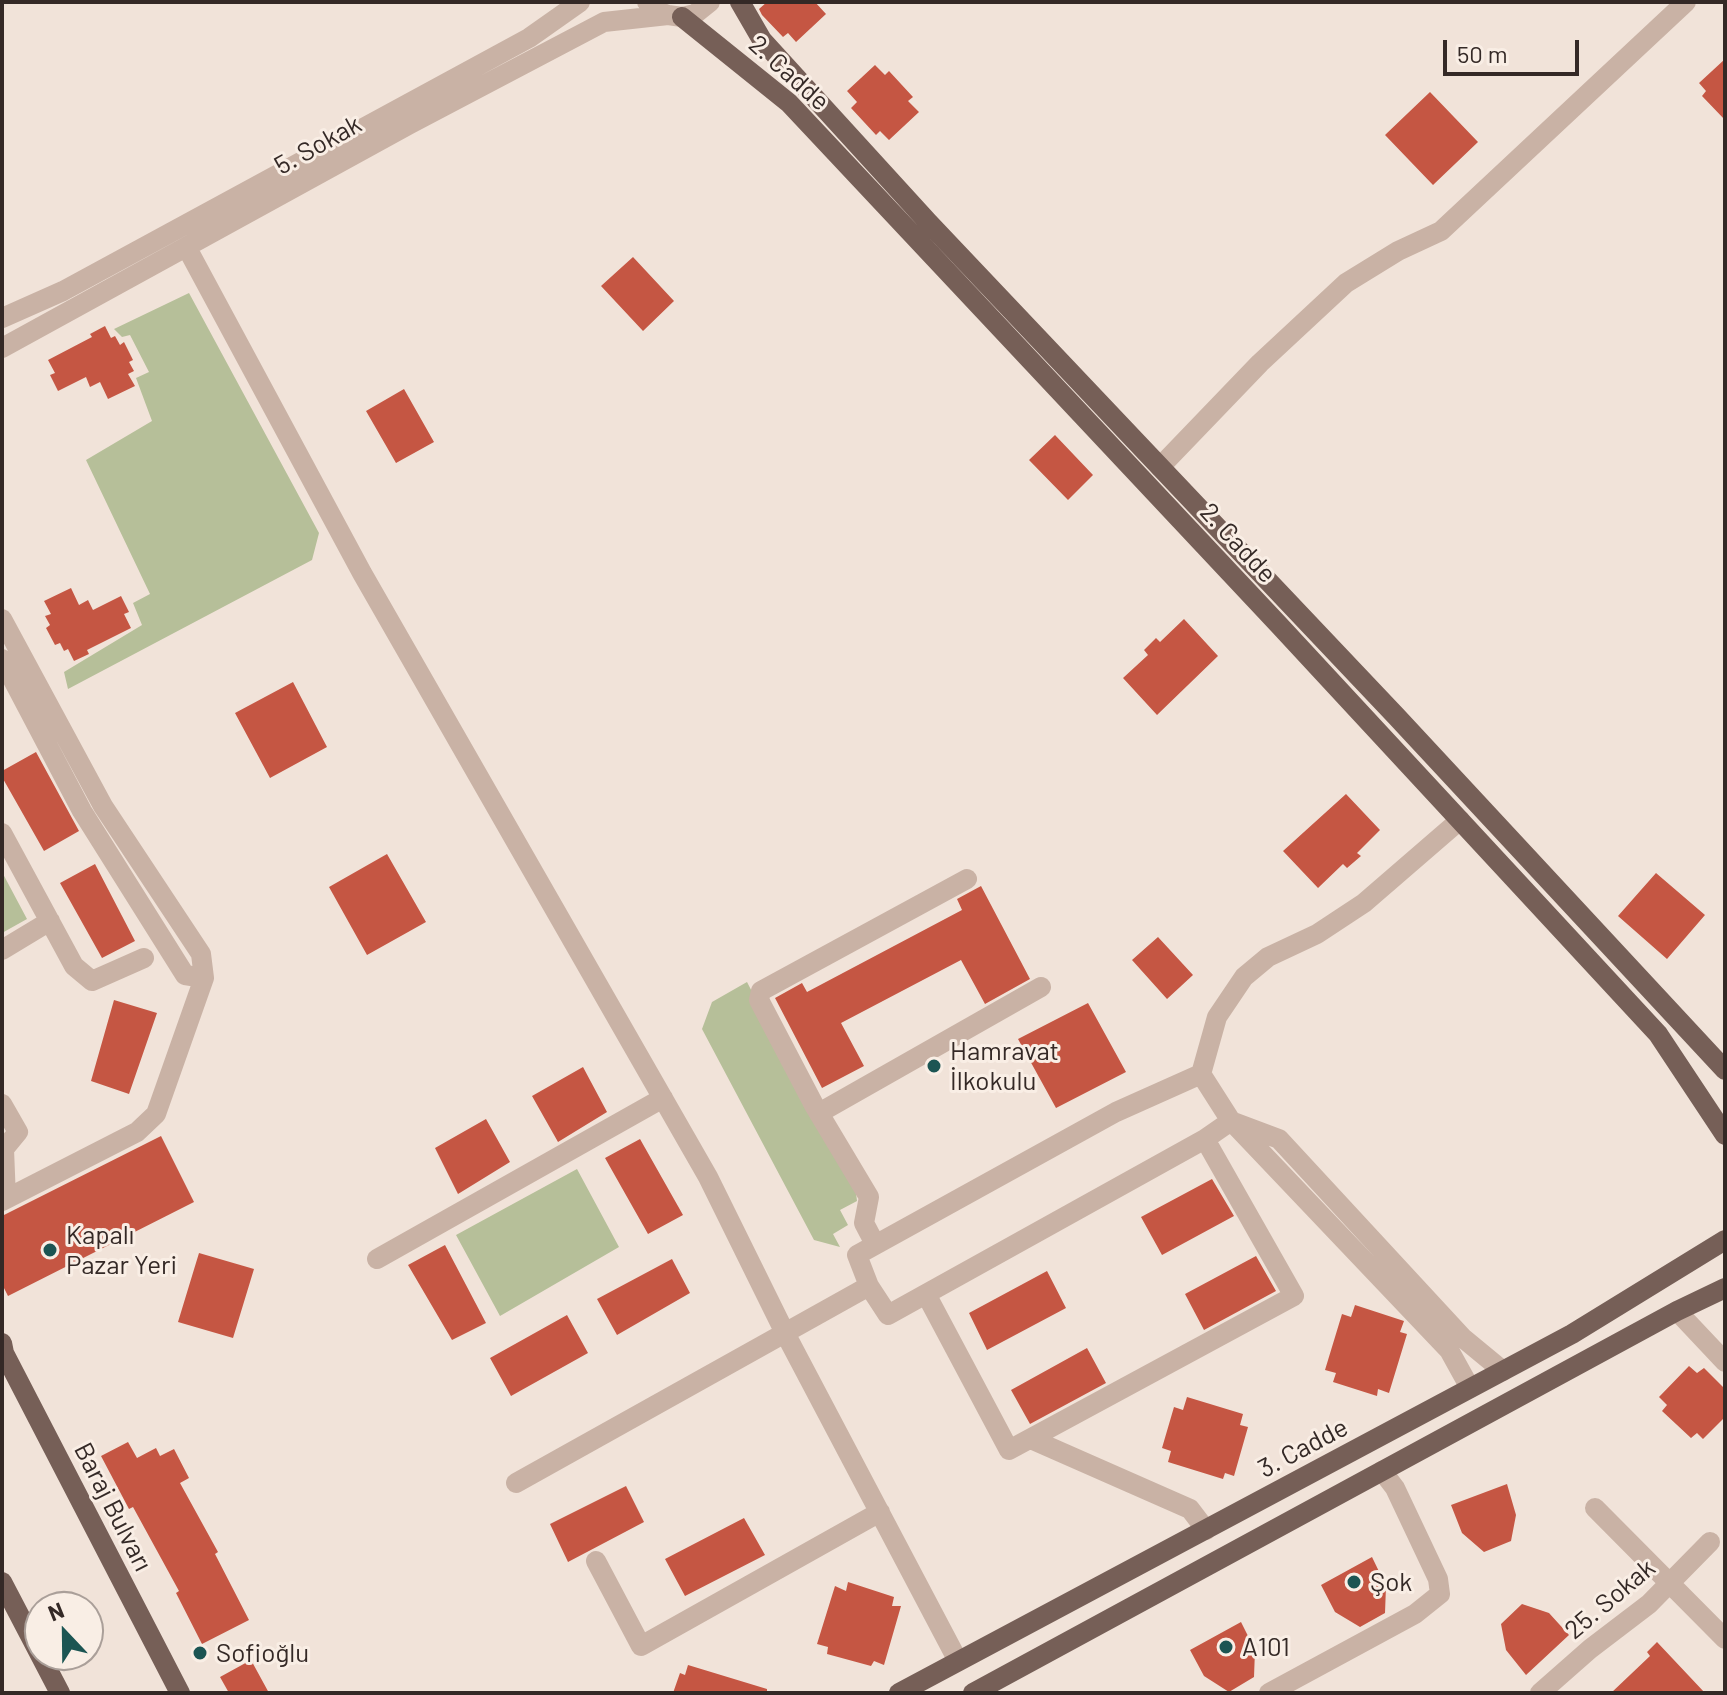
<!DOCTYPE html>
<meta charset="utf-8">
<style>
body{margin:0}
#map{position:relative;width:1727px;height:1695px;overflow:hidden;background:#f1e3d9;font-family:Barlow,sans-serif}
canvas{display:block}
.frame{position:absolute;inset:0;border:4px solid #342926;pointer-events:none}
.north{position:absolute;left:24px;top:1591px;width:80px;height:80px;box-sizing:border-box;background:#f9eee5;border:2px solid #aa9f99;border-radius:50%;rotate:338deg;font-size:22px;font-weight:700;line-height:32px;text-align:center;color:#342926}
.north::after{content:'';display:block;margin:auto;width:28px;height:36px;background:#1c5553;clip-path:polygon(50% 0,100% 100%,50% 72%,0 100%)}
.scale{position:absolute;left:1443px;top:40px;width:136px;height:36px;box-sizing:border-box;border:4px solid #342926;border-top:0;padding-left:10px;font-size:24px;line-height:28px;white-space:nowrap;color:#342926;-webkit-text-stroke:6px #f9eee5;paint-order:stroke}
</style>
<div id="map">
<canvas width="1727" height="1695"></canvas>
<div class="frame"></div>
<div class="north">N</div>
<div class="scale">50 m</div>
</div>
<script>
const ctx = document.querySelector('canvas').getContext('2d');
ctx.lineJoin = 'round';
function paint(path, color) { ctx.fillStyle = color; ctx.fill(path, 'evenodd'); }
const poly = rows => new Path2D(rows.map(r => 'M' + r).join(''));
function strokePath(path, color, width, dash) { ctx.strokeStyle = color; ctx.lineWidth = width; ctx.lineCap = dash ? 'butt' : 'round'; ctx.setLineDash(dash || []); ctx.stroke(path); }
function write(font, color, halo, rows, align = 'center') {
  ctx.font = font + ' Barlow,sans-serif'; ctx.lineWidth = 6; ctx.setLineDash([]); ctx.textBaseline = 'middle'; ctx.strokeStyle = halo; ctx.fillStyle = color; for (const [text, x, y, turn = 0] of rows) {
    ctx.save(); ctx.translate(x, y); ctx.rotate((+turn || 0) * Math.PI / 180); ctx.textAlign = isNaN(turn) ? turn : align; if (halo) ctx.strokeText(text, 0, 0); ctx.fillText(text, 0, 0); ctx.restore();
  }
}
const green = poly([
 [189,293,319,533,312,560,68,689,64,672,142,625,133,603,150,594,86,460,152,421,136,378,149,372,130,335,122,337,114,329],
 [2,872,27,919,2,933],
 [747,982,856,1193,857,1201,840,1210,848,1225,833,1234,840,1247,814,1240,702,1029,712,1002],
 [577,1169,619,1247,500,1316,456,1235]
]);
const building = poly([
 [767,2,815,2,826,14,796,42,788,33,783,37,762,15,759,9],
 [1725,59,1725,120,1702,96,1706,91,1699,83],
 [875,65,885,75,889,71,913,97,908,101,919,112,889,140,880,131,876,135,851,108,857,102,847,91],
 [1430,92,1478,142,1433,185,1385,135],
 [633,257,674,301,643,331,601,286],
 [105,326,111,338,115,336,120,345,124,342,133,360,129,362,134,371,128,374,135,386,108,399,100,382,90,387,86,377,58,391,50,375,55,373,48,360,92,337,90,334],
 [404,389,434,442,396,463,366,411],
 [1055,435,1093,475,1068,500,1029,460],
 [71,588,79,605,88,600,93,610,121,596,129,612,124,614,131,628,87,650,89,654,74,661,68,649,64,651,60,643,55,645,46,628,50,625,45,616,51,614,44,601],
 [1184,619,1218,656,1157,715,1123,678,1148,655,1144,650,1156,638,1160,642],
 [293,682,327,747,270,778,235,713],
 [36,752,79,831,44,851,2,777,2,771],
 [1346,794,1380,830,1357,853,1361,856,1347,868,1343,864,1318,888,1283,851],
 [387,854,426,922,367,955,329,887],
 [95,864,135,941,102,958,60,883],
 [1656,873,1705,915,1667,959,1618,916],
 [981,886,1030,979,985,1004,961,960,841,1023,864,1066,822,1088,775,998,802,983,807,992,962,910,957,899],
 [1158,937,1193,975,1167,999,1132,960],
 [114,1000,157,1013,129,1094,91,1081],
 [1088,1003,1126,1072,1056,1108,1018,1039],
 [583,1067,607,1112,558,1142,532,1096],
 [486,1119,510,1162,458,1194,435,1148],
 [161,1136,194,1202,8,1296,2,1284,2,1216],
 [640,1139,683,1215,648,1234,605,1158],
 [1212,1179,1234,1216,1162,1255,1141,1217],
 [445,1245,486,1323,452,1340,408,1265],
 [199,1253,254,1269,233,1338,178,1322],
 [1256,1256,1276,1291,1204,1330,1185,1294],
 [672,1259,690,1293,617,1335,597,1299],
 [1047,1271,1066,1308,987,1350,969,1313],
 [1355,1305,1404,1321,1400,1332,1407,1334,1389,1393,1378,1389,1377,1396,1333,1382,1336,1373,1325,1370,1342,1314,1351,1317],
 [567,1315,588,1353,511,1396,490,1358],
 [1087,1348,1106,1383,1030,1424,1011,1390],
 [1689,1366,1697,1373,1704,1368,1725,1389,1725,1417,1703,1439,1697,1433,1691,1438,1662,1411,1667,1405,1659,1397],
 [1187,1397,1243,1414,1240,1425,1248,1427,1234,1476,1225,1473,1223,1479,1168,1462,1171,1451,1162,1448,1174,1407,1183,1410],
 [128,1442,137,1458,156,1448,160,1456,174,1449,189,1478,180,1483,218,1552,215,1554,249,1620,202,1644,176,1593,179,1591,133,1507,129,1509,101,1456],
 [1507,1484,1516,1515,1511,1541,1484,1552,1462,1533,1451,1505],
 [626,1486,644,1522,568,1562,550,1524],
 [744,1518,765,1555,685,1596,665,1559],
 [1372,1557,1386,1586,1385,1613,1360,1627,1335,1612,1321,1585],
 [848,1582,894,1597,892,1606,901,1606,884,1665,874,1661,871,1666,827,1654,828,1647,817,1644,835,1586,846,1591],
 [1522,1604,1549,1613,1569,1635,1526,1675,1506,1650,1501,1624],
 [1241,1622,1255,1650,1254,1677,1229,1692,1204,1676,1190,1650],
 [1657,1642,1705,1693,1611,1693,1650,1656,1647,1652],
 [251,1660,269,1693,229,1693,220,1677],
 [688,1665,767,1689,767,1693,673,1693,680,1673,685,1675]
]);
const minor = poly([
 [647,2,655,10,668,15,682,17,695,14,710,2],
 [187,248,362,573,708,1177,785,1333,958,1661],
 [2,318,63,291,529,38,580,2],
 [2,348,410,124,604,22,668,15],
 [1160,467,1260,363,1346,283,1398,251,1441,231,1686,2],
 [2,619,103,806,201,954,204,978,156,1114,137,1132,2,1201],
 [2,659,82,811,185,975,204,978],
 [2,833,74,966,92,981,144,958],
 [2,950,50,921],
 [1201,1074,1231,1121,1205,1139,888,1315,869,1286,857,1255,1116,1112,1201,1074],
 [1201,1074,1217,1017,1244,977,1268,957,1317,934,1364,903,1460,820],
 [2,1104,18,1132,4,1149,6,1199],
 [819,1113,1041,987],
 [1231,1121,1279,1139,1463,1338,1503,1371],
 [1237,1127,1449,1350,1470,1388],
 [875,1244,864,1223,869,1197,814,1105,759,1000,761,991,967,879],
 [377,1259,663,1098],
 [926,1294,1009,1450,1294,1296,1210,1148],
 [1677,1311,1725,1362],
 [1031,1439,1190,1509,1206,1530],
 [516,1483,869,1286],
 [1595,1508,1725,1639],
 [596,1561,641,1646,880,1512],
 [1269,1693,1415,1614,1440,1594,1438,1579,1395,1488,1382,1471],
 [1540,1693,1590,1649,1649,1604,1710,1542]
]);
const major = poly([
 [740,2,762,40,928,222,1396,716,1725,1070],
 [682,17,789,103,1279,625,1658,1034,1725,1135],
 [2,1343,4,1353,180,1693],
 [2,1582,60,1693],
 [899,1693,1572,1334,1725,1240],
 [973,1693,1677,1311,1725,1288]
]);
const markers = [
 [934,1066,8,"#1c5553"],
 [50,1250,8,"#1c5553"],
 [1354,1582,8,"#1c5553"],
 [1226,1647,8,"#1c5553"],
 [200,1653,8,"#1c5553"]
];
const streetNames = [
 ["2. Cadde",789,73,42],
 ["5. Sokak",318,145,-29],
 ["2. Cadde",1238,543,47],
 ["3. Cadde",1303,1448,-28],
 ["Baraj Bulvarı",113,1507,63],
 ["25. Sokak",1610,1599,-40]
];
const poiNames = [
 ["Hamravat",950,1051],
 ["İlkokulu",950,1081],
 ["Kapalı",66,1235],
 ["Pazar Yeri",66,1265],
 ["Şok",1370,1582],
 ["A101",1242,1647],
 ["Sofioğlu",216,1653]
];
paint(green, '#b6bf99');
paint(building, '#c55643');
strokePath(minor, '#c9b2a5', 20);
strokePath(major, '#765f57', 20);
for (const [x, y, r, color] of markers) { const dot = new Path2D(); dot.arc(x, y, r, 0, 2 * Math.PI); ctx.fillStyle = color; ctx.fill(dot); strokePath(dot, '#f9eee5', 3); }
write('26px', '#342926', '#f9eee5', streetNames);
write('26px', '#342926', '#f9eee5', poiNames, 'left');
</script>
